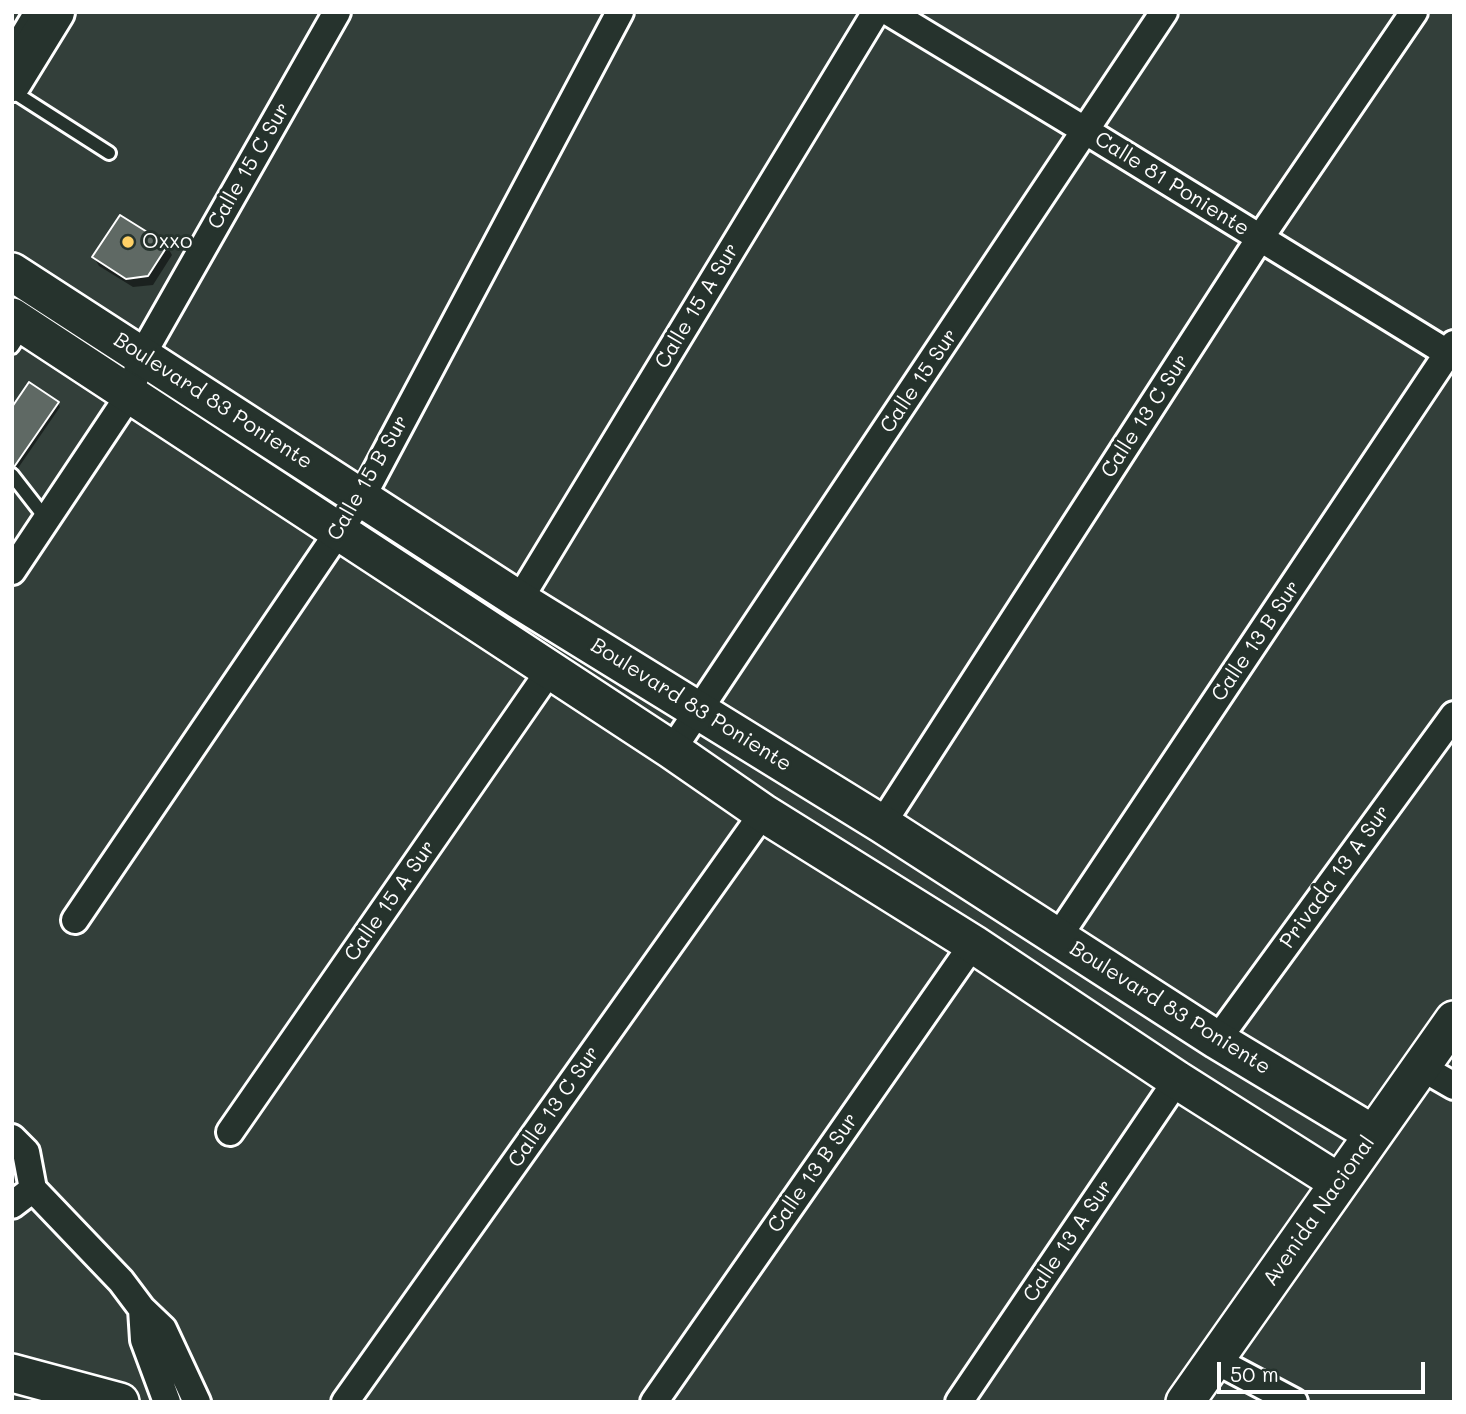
<!DOCTYPE html>
<style>
body{margin:0}
#map{position:relative;width:1466px;height:1414px;overflow:hidden;background:#333f3a;font-family:Mali,sans-serif}
canvas{display:block}
.frame{position:absolute;inset:0;border:14px solid #fff;pointer-events:none}
.scale{position:absolute;left:1217px;top:1362px;width:208px;height:32px;box-sizing:border-box;border:4px solid #fff;border-top:0;padding-left:9px;font-size:21px;line-height:24px;white-space:nowrap;color:#fff;-webkit-text-stroke:5px #26332d;paint-order:stroke}
</style>
<div id="map">
<canvas width="1466" height="1414"></canvas>
<div class="frame"></div>
<div class="scale">50 m</div>
</div>
<script>
const ctx = document.querySelector('canvas').getContext('2d');
ctx.lineJoin = 'round';
function paint(path, color) { ctx.fillStyle = color; ctx.fill(path, 'evenodd'); }
const poly = rows => new Path2D(rows.map(r => 'M' + r).join(''));
function strokePath(path, color, width, dash) { ctx.strokeStyle = color; ctx.lineWidth = width; ctx.lineCap = dash ? 'butt' : 'round'; ctx.setLineDash(dash || []); ctx.stroke(path); }
function write(font, color, halo, rows, align = 'center') {
  ctx.font = font + ' Mali,sans-serif'; ctx.lineWidth = 6; ctx.setLineDash([]); ctx.textBaseline = 'middle'; ctx.strokeStyle = halo; ctx.fillStyle = color; for (const [text, x, y, turn = 0] of rows) {
    ctx.save(); ctx.translate(x, y); ctx.rotate((+turn || 0) * Math.PI / 180); ctx.textAlign = isNaN(turn) ? turn : align; if (halo) ctx.strokeText(text, 0, 0); ctx.fillText(text, 0, 0); ctx.restore();
  }
}
const shadow = poly([
 [167,246,172,255,153,285,133,287,99,266,94,257],
 [58,403,60,407,12,477,12,410]
]);
const building = poly([
 [120,215,168,245,148,276,126,279,92,257,120,215],
 [29,382,59,402,12,470,12,407,29,382]
]);
const lane = poly([
 [12,42,30,12],
 [12,91,109,153],
 [12,347,24,329],
 [12,475,47,520]
]);
const street = poly([
 [889,12,1086,131,1454,357],
 [12,571,130,394,142,355,337,12],
 [519,600,876,12],
 [672,750,1164,12],
 [882,824,1260,238,1414,12],
 [75,920,362,497,620,12],
 [1058,937,1454,344],
 [1217,1040,1454,715],
 [1421,1067,1454,1086],
 [230,1132,550,670],
 [12,1138,26,1152,33,1189,121,1281,142,1309,163,1329,197,1402],
 [12,1205,33,1189],
 [142,1309,144,1340,167,1402],
 [1215,1360,1294,1402],
 [345,1402,763,813],
 [654,1402,973,944],
 [959,1402,1177,1080]
]);
const secondary = poly([
 [12,272,519,600,882,824,1217,1040,1373,1134],
 [12,317,672,750,763,813,973,944,1177,1080,1338,1182],
 [12,1373,120,1402],
 [1185,1402,1454,1020]
]);
const primary = poly([
 [12,82,55,12]
]);
const markers = [
 [128,242,7,"#ffd166"]
];
const streetNames = [
 ["Calle 15 C Sur",249,166,-60],
 ["Calle 81 Poniente",1172,184,32],
 ["Calle 15 A Sur",697,306,-59],
 ["Calle 15 Sur",919,381,-56],
 ["Boulevard 83 Poniente",213,401,33],
 ["Calle 13 C Sur",1145,416,-57],
 ["Calle 15 B Sur",368,478,-60],
 ["Calle 13 B Sur",1256,641,-56],
 ["Boulevard 83 Poniente",691,705,32],
 ["Privada 13 A Sur",1335,877,-54],
 ["Calle 15 A Sur",390,901,-55],
 ["Boulevard 83 Poniente",1170,1008,32],
 ["Calle 13 C Sur",554,1107,-55],
 ["Calle 13 B Sur",813,1173,-55],
 ["Avenida Nacional",1319,1211,-55],
 ["Calle 13 A Sur",1068,1241,-56]
];
const poiNames = [
 ["Oxxo",142,242]
];
paint(shadow, '#0007');
paint(building, '#5f6964');
strokePath(building, '#fff', 2);
strokePath(lane, '#fff', 18);
strokePath(street, '#fff', 32);
strokePath(secondary, '#fff', 42);
strokePath(primary, '#fff', 44);
strokePath(lane, '#26332d', 12);
strokePath(street, '#26332d', 26);
strokePath(secondary, '#26332d', 37);
strokePath(primary, '#26332d', 38);
for (const [x, y, r, color] of markers) { const dot = new Path2D(); dot.arc(x, y, r, 0, 2 * Math.PI); ctx.fillStyle = color; ctx.fill(dot); strokePath(dot, '#26332d', 2.5); }
write('21px', '#fff', '#26332d', streetNames);
write('21px', '#fff', '#26332d', poiNames, 'left');
</script>
